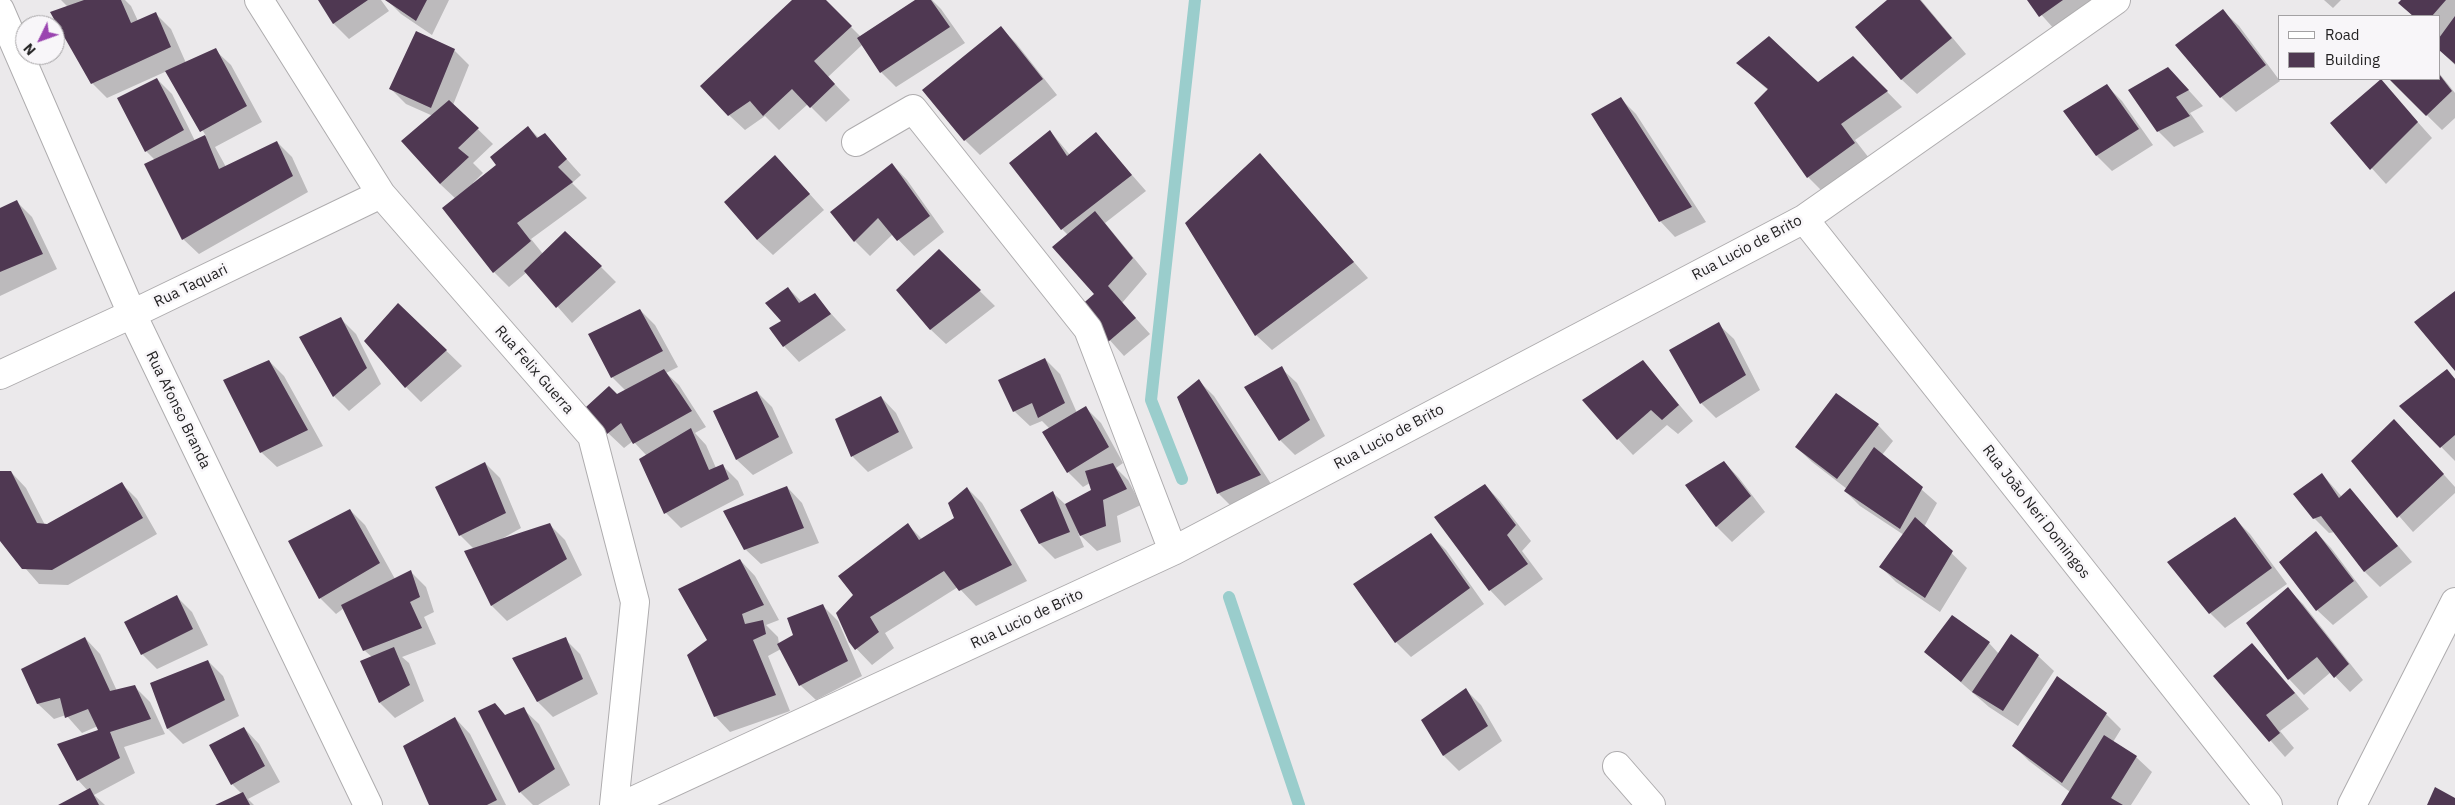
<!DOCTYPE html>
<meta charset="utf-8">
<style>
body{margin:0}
#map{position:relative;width:2455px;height:805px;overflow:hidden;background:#ebe9eb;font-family:"IBM Plex Sans",sans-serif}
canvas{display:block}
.legend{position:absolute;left:2278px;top:15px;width:162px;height:65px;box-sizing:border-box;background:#f8f6f9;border:1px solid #a3a1a3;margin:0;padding:6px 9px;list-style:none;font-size:15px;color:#232223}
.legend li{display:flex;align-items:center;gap:10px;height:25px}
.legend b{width:25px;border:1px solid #a3a1a3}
.north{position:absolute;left:15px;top:15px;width:50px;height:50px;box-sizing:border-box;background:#f8f6f9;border:1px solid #a3a1a3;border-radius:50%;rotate:228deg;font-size:14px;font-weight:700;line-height:20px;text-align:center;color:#232223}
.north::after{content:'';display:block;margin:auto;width:18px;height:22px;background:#9a44b0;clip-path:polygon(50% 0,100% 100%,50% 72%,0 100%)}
</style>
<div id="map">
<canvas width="2455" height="805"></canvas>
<ul class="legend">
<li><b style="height:6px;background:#fff"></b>Road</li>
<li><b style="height:14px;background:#4f3852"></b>Building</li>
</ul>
<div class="north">N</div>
</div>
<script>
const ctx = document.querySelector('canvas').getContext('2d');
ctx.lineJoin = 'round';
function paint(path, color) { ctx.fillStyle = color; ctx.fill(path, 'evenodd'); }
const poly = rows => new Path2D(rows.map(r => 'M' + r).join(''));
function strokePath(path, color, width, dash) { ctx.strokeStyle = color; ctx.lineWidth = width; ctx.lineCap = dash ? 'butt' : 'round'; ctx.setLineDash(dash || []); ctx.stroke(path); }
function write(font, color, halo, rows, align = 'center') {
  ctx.font = font + ' "IBM Plex Sans",sans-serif'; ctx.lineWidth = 5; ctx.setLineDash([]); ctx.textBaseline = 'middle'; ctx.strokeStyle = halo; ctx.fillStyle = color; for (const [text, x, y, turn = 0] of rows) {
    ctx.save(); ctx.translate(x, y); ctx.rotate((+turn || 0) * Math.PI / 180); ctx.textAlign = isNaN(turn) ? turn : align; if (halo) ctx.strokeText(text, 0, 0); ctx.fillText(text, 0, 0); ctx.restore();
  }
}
const shadow = poly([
 [61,0,125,0,131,6,138,21,156,14,171,29,186,63,215,50,231,65,262,122,215,147,226,167,277,142,292,157,308,192,199,254,183,239,155,160,146,151,157,79,172,94,195,141,206,136,167,71,107,98,92,83,68,7],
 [320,0,381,0,389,11,349,39,334,24],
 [387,0,449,0,432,35,401,14],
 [794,0,824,0,861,37,917,0,932,0,941,9,965,43,896,87,881,72,863,44,828,77,850,100,826,122,808,104,779,130,765,116,745,130,729,115],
 [1889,0,1921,0,1966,54,1917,94,1901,79],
 [2028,0,2100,0,2056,31],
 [2324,0,2341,0,2333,8],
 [2403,0,2455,0,2455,65,2439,49,2439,16,2413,16,2400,3],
 [2223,11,2239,26,2280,81,2236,112,2221,97],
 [1001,28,1016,43,1057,95,980,155,965,140],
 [454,50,469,65,453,105,493,144,473,163,483,173,473,183,474,184,498,165,528,127,539,138,544,134,581,175,572,183,587,198,531,239,543,254,601,267,616,282,572,323,527,272,509,287,494,272,456,199,440,184,433,116,406,104,391,89],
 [1853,57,1902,107,1855,140,1869,158,1823,192,1808,177,1769,91,1738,63,1818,83],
 [2439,73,2455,93,2455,118,2442,130,2390,79,2439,79],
 [2381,81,2432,138,2386,184,2331,123],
 [2183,84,2203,106,2190,113,2204,132,2174,147,2158,131,2130,91],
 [2107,86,2122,101,2153,145,2112,171,2097,156,2065,112],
 [1620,98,1636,114,1706,222,1675,237,1660,221],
 [1050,131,1070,155,1096,134,1146,191,1105,223,1147,274,1122,303,1150,334,1124,356,1081,308,1096,294,1068,235,1062,229],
 [1260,155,1368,278,1272,350,1256,335,1186,223],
 [892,164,907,180,944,232,914,256,893,234,870,256,855,241],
 [790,172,824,210,773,255,757,240],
 [16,201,32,217,57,269,0,296,0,209],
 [939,251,995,306,946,344,930,329],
 [788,288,802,302,814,295,846,330,799,362,784,346],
 [399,305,462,366,421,402,406,387],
 [640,310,655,325,678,367,666,373,679,385,706,427,695,433,706,445,716,468,722,465,738,481,744,495,681,528,666,513,647,456,633,441,624,448,608,433,617,395,626,391,612,377],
 [341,319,356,334,381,384,349,411,334,396],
 [1718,324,1734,339,1760,390,1716,418,1701,403],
 [1045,359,1060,374,1077,413,1086,408,1101,423,1123,463,1116,468,1128,480,1141,505,1117,516,1121,542,1097,551,1078,533,1084,547,1055,559,1040,544,1053,493,1066,505,1093,491,1090,483,1083,487,1068,472,1050,429,1042,421,1030,426,1014,411],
 [269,361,284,376,323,446,277,467,261,452],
 [1643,362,1693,421,1678,434,1667,425,1633,455,1618,439],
 [1281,368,1297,383,1325,436,1295,455,1280,440],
 [2447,371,2455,379,2455,461,2401,406],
 [1199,381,1214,396,1275,490,1234,509,1218,493,1178,398],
 [757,392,772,407,793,453,753,475,737,460,715,412],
 [881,397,896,413,913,448,868,472,853,457,837,420],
 [1878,425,1893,441,1882,455,1937,503,1924,527,1967,568,1940,612,1896,582,1881,567,1904,535,1860,506,1845,491,1847,489,1812,462,1796,447],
 [2409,436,2455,487,2455,493,2413,532,2352,462],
 [1724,462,1739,478,1765,512,1732,542,1717,527,1687,486],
 [485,463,500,478,521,528,498,541,549,524,565,540,582,575,507,621,492,606,465,552,474,549,460,535],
 [0,472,11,472,26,488,45,525,48,525,122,484,137,499,157,534,68,585,39,584,0,539],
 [2322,474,2342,497,2350,490,2412,562,2380,587,2364,571,2335,532,2329,533,2314,518],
 [1485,485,1500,501,1531,541,1522,551,1543,579,1505,606,1490,590],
 [787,487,802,503,819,543,761,564,745,549],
 [967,488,982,503,1027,581,976,606,958,587,885,633,894,648,872,665,850,642,855,595,908,525,923,540,956,518],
 [350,510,365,525,395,579,411,572,426,587,434,612,424,617,436,644,402,657,409,663,424,701,395,718,380,703,362,662,372,657,364,650,344,608,336,614,320,598,290,542],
 [2234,518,2250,534,2287,584,2225,628,2210,613],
 [2316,532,2331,548,2368,597,2333,625,2317,610],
 [1431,535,1446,550,1484,604,1411,657,1396,642],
 [740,560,755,576,779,620,766,625,778,637,779,644,794,636,822,605,838,621,862,676,816,700,800,685,781,649,768,656,790,711,730,732,715,716,709,641],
 [2288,589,2303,604,2363,680,2350,692,2331,672,2304,695,2289,679],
 [177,597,192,612,208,645,157,669,142,654],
 [85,638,100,654,117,691,134,686,150,702,165,734,124,747,135,773,94,795,105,805,61,805,88,791,78,780,100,731,98,726,82,733,66,715,54,719,38,704,22,669],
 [565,639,580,654,598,694,553,717,538,702,513,659],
 [1989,643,1999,654,2038,656,2054,671,2018,726,1989,707,1926,652],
 [2267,660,2309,709,2280,731,2294,748,2285,757,2214,676],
 [208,661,223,676,239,716,183,744,168,729,151,683],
 [1466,690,1481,705,1502,741,1459,771,1444,756,1423,721],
 [523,709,539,724,570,785,538,805,533,805,520,792],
 [2106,714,2121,729,2113,742,2136,757,2152,772,2131,805,2062,805,2070,792,2029,761,2014,746],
 [455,718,470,734,506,805,431,805],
 [244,728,259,744,280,782,248,799,254,805,218,805,242,794,232,784]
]);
const stream = poly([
 [1182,479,1151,400,1195,0],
 [1229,597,1299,805]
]);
const building = poly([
 [84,0,121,0,131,23,156,12,171,47,91,84,50,12],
 [318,0,368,0,333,24],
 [385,0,427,0,416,21],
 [792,0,826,0,852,26,814,61,835,84,810,108,792,89,763,116,750,101,728,116,700,86],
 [915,0,931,0,950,27,880,73,857,38],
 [1887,0,1920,0,1952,38,1901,80,1855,27],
 [2027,0,2063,0,2039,17],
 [2401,0,2446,0,2432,16,2413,16,2398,3],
 [2223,9,2266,65,2220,98,2175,45],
 [2455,16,2455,64,2439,50,2439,38],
 [1001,26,1043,79,964,141,922,90],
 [416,31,455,49,431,108,389,89],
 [1769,36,1818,82,1853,56,1888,91,1841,124,1855,143,1807,178,1754,103,1768,89,1736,63],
 [216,48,247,106,200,132,165,71],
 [2168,67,2189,90,2176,97,2190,116,2157,132,2128,90],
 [2439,74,2452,91,2426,116,2389,79,2439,79],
 [157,78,184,130,145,152,117,98],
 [2381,79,2418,122,2370,170,2330,123],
 [2107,84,2139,129,2096,156,2063,111],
 [1621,97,1692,207,1659,222,1591,114],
 [449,100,479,128,458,148,469,157,440,184,401,141],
 [528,126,537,138,545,133,567,159,558,167,573,182,517,223,531,241,493,273,442,208,496,165,490,157],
 [1050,130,1067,156,1096,132,1132,175,1061,230,1009,163],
 [205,135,219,169,277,141,293,176,182,240,144,164],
 [1260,153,1354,262,1255,336,1185,223],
 [775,155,810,194,757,240,724,202],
 [892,163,930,216,897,241,878,218,854,242,830,212],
 [17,200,43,254,0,272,0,208],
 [1095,211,1133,258,1108,286,1136,318,1108,342,1079,307,1094,294,1052,247],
 [565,231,602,266,556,308,524,271],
 [939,249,981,290,930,330,896,290],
 [788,287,799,303,815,293,831,314,783,347,769,328,781,321,765,303],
 [2455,291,2455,371,2414,322],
 [398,303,447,350,405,388,364,341],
 [640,309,663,351,611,378,588,334],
 [341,317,367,368,333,397,299,337],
 [1719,322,1746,375,1700,404,1669,350],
 [1045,358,1065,403,1038,418,1032,403,1013,412,998,380],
 [269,360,308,430,260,453,223,380],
 [1643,360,1679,405,1662,420,1651,410,1617,440,1582,400],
 [1282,366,1310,420,1279,441,1244,387],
 [664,369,692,411,633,444,621,423,607,434,586,407,609,386,617,394],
 [2447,369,2455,379,2455,435,2440,448,2399,406],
 [1199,379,1261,475,1217,494,1177,397],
 [757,391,779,437,736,460,713,411],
 [1836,393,1879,424,1837,479,1795,447],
 [881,396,899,432,851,457,835,419],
 [1086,406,1109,447,1067,473,1042,432],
 [2394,419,2444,474,2397,518,2351,461],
 [691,428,709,470,723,464,729,479,664,514,639,459],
 [1874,447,1923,487,1900,529,1844,491],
 [1724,461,1751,496,1716,527,1685,485],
 [485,462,506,513,459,536,435,487],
 [1113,463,1127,489,1103,500,1106,526,1080,536,1065,504,1091,490,1085,471],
 [0,471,11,471,37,523,47,524,122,482,143,518,52,570,22,569,0,541],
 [2322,473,2339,498,2350,488,2398,546,2364,572,2321,516,2313,519,2293,494],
 [1485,484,1516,525,1507,535,1528,564,1489,591,1434,517],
 [787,486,804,528,744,550,723,511],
 [967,487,1012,565,959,591,944,571,870,617,879,632,855,650,849,642,836,613,853,595,838,576,908,523,919,540,954,518,948,503],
 [1053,491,1070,532,1039,544,1020,510],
 [350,509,380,563,319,599,288,541],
 [1915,517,1953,551,1925,598,1879,567],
 [2235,517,2272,568,2209,614,2167,562],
 [550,523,567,559,491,606,464,551],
 [2316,531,2354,581,2316,611,2279,562],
 [1431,533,1470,588,1395,643,1353,584],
 [740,559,764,605,742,614,745,624,763,620,766,634,753,640,776,695,714,717,687,655,707,640,678,589],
 [411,570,420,597,410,602,422,628,363,651,341,605],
 [2288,587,2349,664,2334,678,2317,657,2288,680,2246,623],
 [177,595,193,629,141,655,124,622],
 [823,604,848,661,799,686,777,644,793,635,787,618],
 [1952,615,1990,642,1961,682,1924,652],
 [2011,634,2039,655,2003,711,1972,692],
 [85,637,110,691,135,685,151,719,110,732,120,758,77,781,57,744,98,730,88,709,65,718,60,698,37,704,21,669],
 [566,637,583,679,537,702,512,658],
 [2252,643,2295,693,2266,715,2280,733,2269,742,2213,676],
 [394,647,410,685,379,703,360,661],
 [208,660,225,700,167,729,150,683],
 [2057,676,2107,713,2062,783,2012,746],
 [1466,688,1488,726,1443,756,1421,720],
 [495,703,505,715,524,707,555,769,519,793,478,711],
 [455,717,497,800,487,805,429,805,403,746],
 [244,727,265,766,231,785,209,745],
 [2104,735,2137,756,2111,798,2123,805,2061,805],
 [2435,787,2455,798,2455,805,2427,805],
 [90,788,99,805,58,805],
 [243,792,250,805,215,805]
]);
const minor = poly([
 [259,0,381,194,592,436,635,602,614,805],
 [0,10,132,314,368,805],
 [856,142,913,109,1088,329,1173,551],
 [1804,219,2268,805],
 [0,375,132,314,381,194],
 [1617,766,1651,805],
 [624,805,1173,551,1804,219,2116,0],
 [2352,805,2455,602]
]);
const streetNames = [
 ["Rua Lucio de Brito",1747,248,-28],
 ["Rua Taquari",191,286,-26],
 ["Rua Felix Guerra",534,370,49],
 ["Rua Afonso Branda",178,410,64],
 ["Rua Lucio de Brito",1389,437,-28],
 ["Rua João Neri Domingos",2036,512,52],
 ["Rua Lucio de Brito",1027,619,-25]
];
paint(shadow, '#0003');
strokePath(stream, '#9acdcc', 12);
paint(building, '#4f3852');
strokePath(minor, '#aeacae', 30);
strokePath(minor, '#fff', 28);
write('15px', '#232223', '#f8f6f9', streetNames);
</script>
